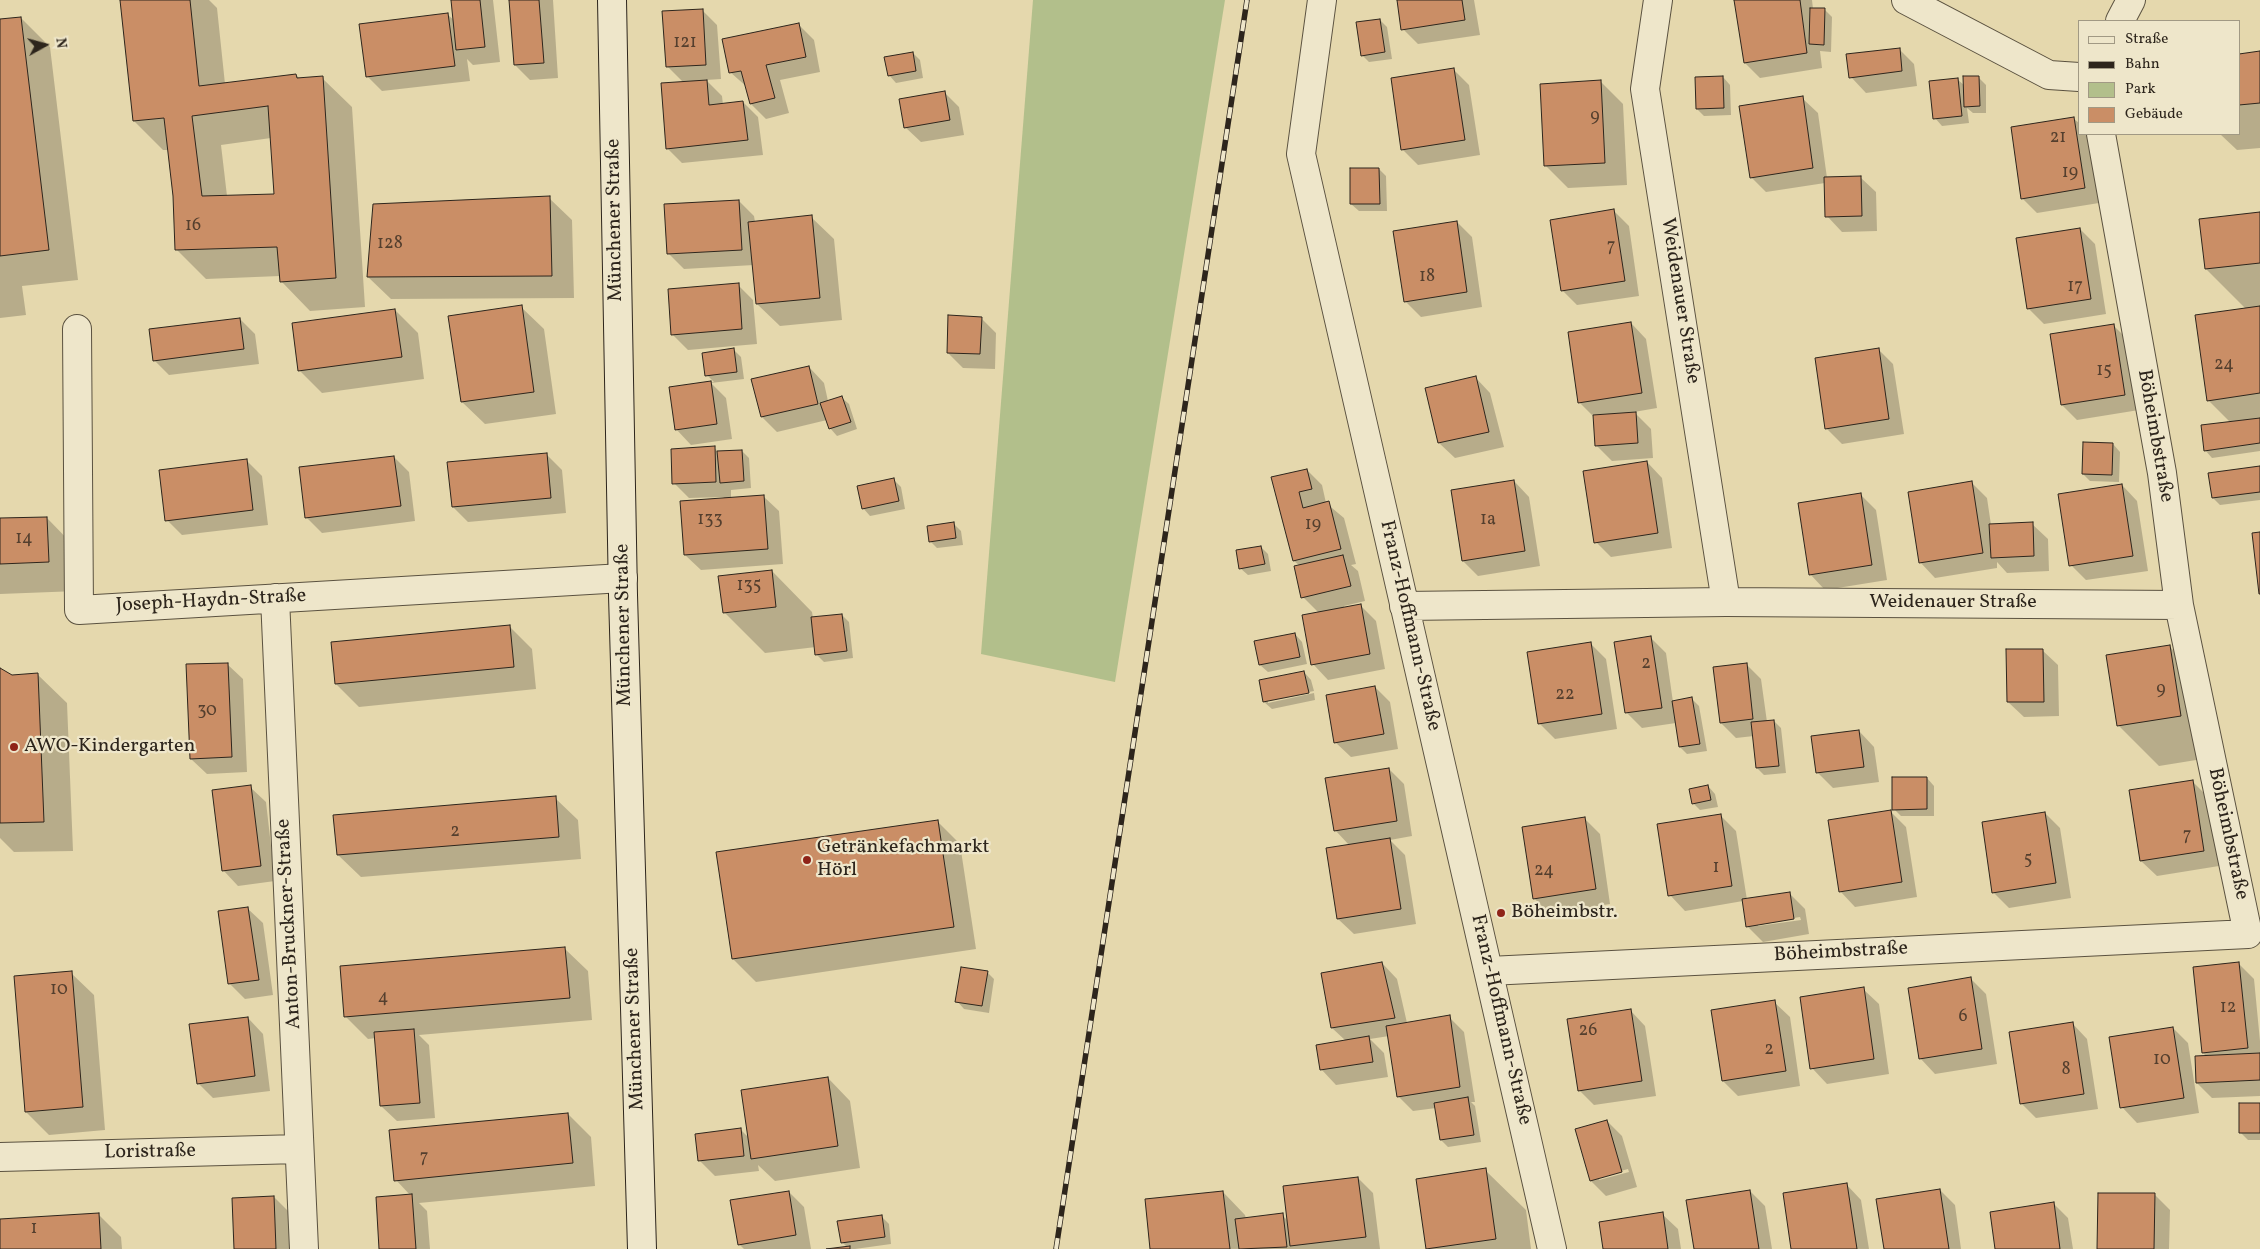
<!DOCTYPE html>
<meta charset="utf-8">
<style>
body{margin:0}
#map{position:relative;width:2260px;height:1249px;overflow:hidden;background:#e5d8ad;font-family:Vollkorn,serif}
canvas{display:block}
.legend{position:absolute;left:2078px;top:20px;width:162px;height:115px;box-sizing:border-box;background:#eee6ca;border:1px solid #a19984;margin:0;padding:6px 9px;list-style:none;font-size:15px;color:#2d251c}
.legend li{display:flex;align-items:center;gap:10px;height:25px}
.legend b{width:25px;border:1px solid #a19984}
.north{position:absolute;left:20px;top:20px;width:50px;height:50px;-webkit-text-stroke:4px #eee6ca;paint-order:stroke;rotate:83deg;font-size:14px;font-weight:700;line-height:20px;text-align:center;color:#2d251c}
.north::after{content:'';display:block;margin:auto;width:18px;height:22px;background:#2d251c;clip-path:polygon(50% 0,100% 100%,50% 72%,0 100%)}
</style>
<div id="map">
<canvas width="2260" height="1249"></canvas>
<ul class="legend">
<li><b style="height:6px;background:#eee6ca"></b>Straße</li>
<li><b style="height:6px;background:#2d251c"></b>Bahn</li>
<li><b style="height:14px;background:#b2bf8b"></b>Park</li>
<li><b style="height:14px;background:#ca8e66"></b>Gebäude</li>
</ul>
<div class="north">N</div>
</div>
<script>
const ctx = document.querySelector('canvas').getContext('2d');
ctx.lineJoin = 'round';
function paint(path, color) { ctx.fillStyle = color; ctx.fill(path, 'evenodd'); }
const poly = rows => new Path2D(rows.map(r => 'M' + r).join(''));
function strokePath(path, color, width, dash) { ctx.strokeStyle = color; ctx.lineWidth = width; ctx.lineCap = dash ? 'butt' : 'round'; ctx.setLineDash(dash || []); ctx.stroke(path); }
function write(font, color, halo, rows, align = 'center') {
  ctx.font = font + ' Vollkorn,serif'; ctx.lineWidth = 4.5; ctx.setLineDash([]); ctx.textBaseline = 'middle'; ctx.strokeStyle = halo; ctx.fillStyle = color; for (const [text, x, y, turn = 0] of rows) {
    ctx.save(); ctx.translate(x, y); ctx.rotate((+turn || 0) * Math.PI / 180); ctx.textAlign = isNaN(turn) ? turn : align; if (halo) ctx.strokeText(text, 0, 0); ctx.fillText(text, 0, 0); ctx.restore();
  }
}
const green = poly([
 [1033,0,1225,0,1115,682,981,654]
]);
const shadow = poly([
 [121,0,209,0,217,8,225,84,296,75,300,79,322,78,352,107,365,307,310,311,281,281,280,276,206,279,176,249,175,196,169,150,163,150,134,121],
 [271,138,275,195,227,196,221,145],
 [453,0,493,0,500,62,473,65,467,59,470,81,382,91,367,76,448,15,455,21],
 [510,0,553,0,558,78,530,80,515,65],
 [1398,0,1474,0,1480,35,1418,44,1403,29],
 [1736,0,1812,0,1813,9,1824,9,1832,17,1831,52,1820,51,1822,68,1760,78,1745,63],
 [702,10,717,25,721,79,706,80,722,96,723,105,743,102,758,117,763,155,682,163,667,148,684,83,667,66],
 [21,18,50,47,78,280,22,286,26,315,0,318,0,20],
 [1380,20,1387,27,1392,59,1369,62,1362,55],
 [798,24,814,40,820,72,780,80,789,113,766,119,751,104,747,87,730,72],
 [1899,49,1914,64,1917,86,1866,93,1851,77],
 [913,53,920,60,923,78,896,83,889,75],
 [2260,53,2260,148,2237,150,2220,134,2239,134,2239,55],
 [1454,70,1469,85,1480,155,1418,165,1402,149],
 [1723,77,1730,85,1731,115,1704,116,1697,109],
 [1978,77,1986,85,1986,113,1973,113,1967,108,1969,123,1942,126,1935,118,1957,79,1965,86],
 [1600,81,1623,104,1627,185,1568,188,1546,166],
 [944,92,959,107,964,135,921,142,905,127],
 [1802,98,1818,113,1827,178,1860,177,1876,192,1877,231,1842,232,1827,216,1825,183,1766,192,1751,177],
 [2074,119,2079,123,2079,134,2089,134,2099,203,2037,213,2022,198],
 [1379,169,1386,176,1387,211,1359,211,1351,204],
 [549,198,572,220,574,298,391,299,368,277],
 [739,201,754,216,755,222,811,217,834,239,842,320,780,326,757,304,754,265,684,269,668,253],
 [1614,211,1629,226,1639,296,1577,305,1562,290],
 [2260,213,2260,451,2212,458,2205,450,2231,423,2208,400,2246,309,2206,269],
 [1457,222,1472,237,1482,307,1421,317,1405,301],
 [2080,229,2095,244,2106,314,2044,324,2029,309],
 [738,285,753,300,757,344,688,350,673,335],
 [521,307,544,329,556,414,485,424,462,402],
 [395,310,418,333,424,379,322,393,299,370],
 [981,318,996,333,995,369,963,368,948,353],
 [240,319,255,334,259,364,169,375,154,360],
 [1631,323,1646,339,1657,408,1634,412,1651,429,1653,458,1612,461,1597,446,1595,418,1580,403],
 [2113,325,2129,341,2139,410,2077,420,2062,405],
 [1878,349,1893,364,1904,434,1842,444,1826,428],
 [734,350,741,357,744,379,711,383,726,398,732,439,691,445,676,429,670,388,714,382,707,375],
 [809,367,824,383,828,401,841,397,849,404,857,429,837,436,830,428,827,420,777,432,762,417],
 [1475,377,1490,393,1504,447,1455,458,1439,443],
 [2113,444,2120,452,2119,482,2090,481,2083,474],
 [714,448,719,452,742,451,749,458,751,488,731,490,731,499,763,496,779,511,783,564,701,570,685,555,724,497,689,498,674,483],
 [546,454,562,470,566,513,468,522,453,507],
 [394,457,409,472,415,521,322,533,306,517],
 [246,460,262,476,268,525,182,535,167,520],
 [1647,462,1662,478,1672,548,1611,557,1596,542],
 [2260,468,2260,500,2220,505,2213,498],
 [1307,470,1322,485,1326,503,1344,518,1356,564,1351,565,1358,571,1365,601,1344,606,1345,608,1360,605,1376,621,1385,669,1328,680,1313,664,1319,613,1303,597,1300,566,1294,561,1272,478],
 [894,480,901,487,905,509,870,516,863,508],
 [1514,481,1529,497,1540,566,1478,576,1463,561],
 [1972,483,1987,498,1991,525,2032,524,2048,539,2049,571,2007,573,1997,562,1997,568,1935,578,1920,562],
 [2122,485,2137,501,2148,571,2086,580,2071,565],
 [1861,495,1876,510,1887,580,1825,590,1810,574],
 [47,518,76,548,78,591,0,594,0,520],
 [954,524,961,531,963,545,937,548,930,541],
 [1261,547,1268,554,1271,571,1248,575,1240,568],
 [772,571,812,612,813,618,842,615,849,622,853,658,824,662,816,654,816,647,765,653,724,612],
 [509,626,532,649,536,689,359,707,336,684],
 [1295,634,1302,642,1307,664,1268,672,1260,665,1256,642],
 [1651,638,1666,653,1673,702,1692,699,1699,706,1707,751,1687,754,1680,747,1676,723,1642,728,1627,713],
 [1591,644,1606,659,1617,729,1555,739,1539,723],
 [2169,646,2210,687,2221,756,2159,766,2118,725],
 [2042,650,2058,665,2059,716,2024,717,2008,702],
 [227,664,243,679,247,772,207,774,191,759],
 [1746,664,1761,679,1767,722,1774,721,1781,728,1786,773,1764,775,1757,768,1754,736,1736,738,1721,723],
 [0,670,12,676,37,674,67,703,73,851,14,852,0,838],
 [1304,672,1311,680,1314,691,1268,700,1268,703,1314,693,1315,700,1272,709,1264,702,1260,681],
 [1375,687,1390,702,1398,749,1351,757,1335,742],
 [1859,731,1874,747,1879,782,1833,788,1817,772],
 [1389,769,1404,784,1412,836,1390,840,1405,855,1416,924,1354,934,1338,919,1350,846,1335,830],
 [1927,778,1934,786,1934,816,1901,816,1894,809],
 [2193,782,2208,797,2219,866,2157,876,2141,861,2131,791],
 [1708,786,1715,794,1718,807,1700,810,1693,803],
 [250,787,266,802,275,881,238,886,223,870],
 [555,798,578,820,581,859,361,877,338,855],
 [1891,812,1906,827,1917,897,1855,907,1840,891],
 [2045,813,2060,828,2071,898,2009,908,1993,892],
 [1721,816,1736,831,1747,900,1789,893,1805,909,1809,934,1763,942,1747,926,1743,901,1685,911,1670,895],
 [1800,917,1801,920,1758,926,1758,924],
 [1585,819,1600,834,1610,904,1549,914,1534,898],
 [937,821,960,844,976,949,756,982,733,959],
 [247,908,263,923,273,995,245,999,230,984,219,912],
 [565,949,588,971,592,1020,419,1035,429,1045,435,1118,397,1121,381,1106,376,1038,368,1039,345,1016],
 [1382,963,1397,979,1407,1023,1449,1017,1464,1032,1475,1102,1471,1102,1475,1106,1481,1142,1448,1147,1441,1140,1436,1108,1413,1111,1398,1096,1389,1036,1370,1039,1384,1053,1388,1077,1336,1085,1321,1069,1346,1041,1332,1028],
 [2238,963,2254,979,2260,1041,2260,1096,2212,1098,2197,1083,2207,1057,2203,1053],
 [987,972,994,979,989,1013,964,1009,957,1001],
 [71,973,94,995,105,1130,49,1135,26,1112],
 [1971,979,1986,994,1997,1064,1935,1074,1920,1058],
 [1863,989,1879,1004,1889,1074,1827,1084,1812,1068],
 [1774,1002,1790,1017,1800,1086,1738,1096,1723,1081],
 [1630,1010,1645,1026,1656,1096,1594,1105,1579,1090],
 [248,1018,263,1034,270,1091,213,1098,198,1083],
 [2072,1023,2087,1039,2098,1109,2036,1118,2021,1103],
 [2173,1028,2188,1043,2199,1113,2137,1123,2122,1107],
 [828,1078,850,1101,860,1168,775,1181,758,1165,759,1171,715,1176,700,1161,741,1130,749,1138],
 [2260,1104,2260,1140,2248,1140,2240,1132],
 [568,1114,591,1137,595,1186,419,1203,427,1211,430,1249,380,1249,411,1196,396,1180],
 [1607,1121,1622,1136,1637,1187,1606,1196,1591,1181,1577,1130],
 [1628,1169,1629,1172,1599,1180,1599,1177],
 [1485,1170,1526,1210,1531,1249,1428,1249,1418,1180],
 [1358,1178,1373,1193,1380,1249,1152,1249,1223,1192,1245,1215,1246,1219,1282,1215,1288,1221],
 [1846,1184,1861,1200,1869,1249,1793,1249],
 [1940,1190,1955,1205,1961,1249,1885,1249],
 [1750,1191,1765,1206,1772,1249,1695,1249],
 [789,1192,804,1207,811,1249,744,1249,739,1244],
 [2154,1194,2170,1210,2169,1249,2099,1249],
 [274,1197,297,1220,298,1249,236,1249],
 [2053,1203,2068,1218,2073,1249,1996,1249],
 [98,1214,121,1237,122,1249,0,1249,0,1220],
 [1662,1214,1678,1229,1681,1249,1604,1249],
 [881,1216,889,1224,891,1244,855,1249,835,1249,847,1247,842,1242]
]);
const building = poly([
 [120,0,190,0,199,86,296,74,297,78,323,76,336,278,280,282,277,247,175,250,173,196,164,118,133,121,120,0],
 [268,106,274,194,202,196,192,116,268,106],
 [451,0,480,0,485,47,456,50,451,0],
 [509,0,539,0,544,63,514,65,509,0],
 [1397,0,1462,0,1465,20,1401,30,1397,0],
 [1734,0,1800,0,1807,53,1744,63,1734,0],
 [1810,8,1825,8,1824,45,1809,44,1810,8],
 [703,9,706,65,666,67,662,11,703,9],
 [448,13,455,66,366,77,359,24,448,13],
 [21,17,49,250,0,256,0,19,21,17],
 [1380,19,1385,52,1361,56,1356,22,1380,19],
 [799,23,806,57,766,65,775,98,750,104,741,71,729,73,722,39,799,23],
 [1900,48,1902,71,1849,78,1846,54,1900,48],
 [2260,51,2260,103,2239,105,2239,54,2260,51],
 [913,52,916,71,888,76,884,57,913,52],
 [1454,68,1465,140,1401,150,1391,78,1454,68],
 [1723,76,1724,108,1696,109,1695,77,1723,76],
 [1963,76,1979,76,1980,106,1964,107,1963,76],
 [1958,78,1962,116,1933,119,1929,81,1958,78],
 [707,80,709,105,743,101,748,140,666,149,661,83,707,80],
 [1601,80,1605,163,1544,166,1540,84,1601,80],
 [945,91,950,120,904,128,899,99,945,91],
 [1803,96,1813,168,1750,178,1739,106,1803,96],
 [2074,117,2085,188,2021,199,2011,127,2074,117],
 [1350,168,1379,168,1380,204,1350,204,1350,168],
 [1861,176,1862,216,1825,217,1824,177,1861,176],
 [550,196,552,276,367,277,373,204,550,196],
 [739,200,742,250,667,254,664,204,739,200],
 [1614,209,1625,281,1561,291,1550,220,1614,209],
 [2260,212,2260,263,2205,269,2199,219,2260,212],
 [812,215,820,298,756,304,748,222,812,215],
 [1457,221,1467,292,1404,302,1393,231,1457,221],
 [2080,228,2091,299,2027,309,2016,238,2080,228],
 [739,283,742,329,671,335,668,289,739,283],
 [522,305,534,392,461,402,448,316,522,305],
 [2260,306,2260,393,2207,401,2195,315,2260,306],
 [395,309,402,357,298,371,292,323,395,309],
 [948,315,982,317,980,354,947,353,948,315],
 [240,318,244,349,153,361,149,329,240,318],
 [1631,322,1642,393,1578,403,1568,332,1631,322],
 [2114,324,2125,395,2061,405,2050,334,2114,324],
 [734,348,737,372,705,376,702,353,734,348],
 [1879,348,1889,419,1825,429,1815,358,1879,348],
 [809,366,818,404,761,417,751,379,809,366],
 [1476,376,1489,432,1438,443,1425,388,1476,376],
 [711,381,717,424,675,430,669,387,711,381],
 [842,396,851,422,829,429,820,403,842,396],
 [1636,412,1638,443,1595,446,1593,415,1636,412],
 [2260,418,2260,443,2204,451,2201,425,2260,418],
 [2083,442,2113,443,2112,475,2082,474,2083,442],
 [715,446,716,482,672,484,671,449,715,446],
 [742,450,744,481,720,483,717,451,742,450],
 [547,453,551,498,452,507,447,462,547,453],
 [394,456,401,506,305,518,299,467,394,456],
 [247,459,253,510,165,521,159,470,247,459],
 [1647,461,1658,533,1594,543,1583,471,1647,461],
 [2260,466,2260,492,2212,498,2208,473,2260,466],
 [1307,469,1312,489,1299,492,1303,508,1329,501,1341,549,1293,561,1271,477,1307,469],
 [894,478,899,501,862,509,857,486,894,478],
 [1514,480,1525,551,1462,561,1451,490,1514,480],
 [1972,481,1983,553,1919,563,1908,492,1972,481],
 [2122,484,2133,556,2069,566,2058,494,2122,484],
 [1861,493,1872,565,1809,575,1798,503,1861,493],
 [764,495,768,549,684,555,680,501,764,495],
 [47,517,49,562,0,564,0,518,47,517],
 [954,522,956,538,929,542,927,526,954,522],
 [2033,522,2034,556,1991,558,1989,524,2033,522],
 [2260,532,2260,594,2259,594,2252,533,2260,532],
 [1261,546,1265,564,1239,569,1236,550,1261,546],
 [1343,555,1351,586,1301,598,1294,566,1343,555],
 [772,570,776,607,723,613,718,576,772,570],
 [1361,604,1370,654,1311,665,1302,615,1361,604],
 [842,614,847,651,815,655,811,617,842,614],
 [510,625,514,667,335,684,331,642,510,625],
 [1295,633,1300,657,1259,665,1254,641,1295,633],
 [1651,636,1662,708,1625,713,1614,642,1651,636],
 [1591,642,1602,714,1538,724,1527,652,1591,642],
 [2170,645,2181,716,2117,726,2106,655,2170,645],
 [2006,649,2043,649,2044,702,2007,702,2006,649],
 [228,663,232,757,190,759,186,664,228,663],
 [1747,663,1753,719,1720,723,1713,667,1747,663],
 [0,668,12,675,38,673,44,822,0,823,0,668],
 [1304,671,1309,693,1263,702,1259,680,1304,671],
 [1375,686,1384,734,1334,743,1326,695,1375,686],
 [1692,697,1700,744,1679,747,1672,701,1692,697],
 [1774,720,1779,766,1756,768,1751,722,1774,720],
 [1859,730,1864,767,1816,773,1811,736,1859,730],
 [1389,768,1397,821,1334,831,1325,778,1389,768],
 [1892,777,1927,777,1927,809,1892,810,1892,777],
 [2193,780,2204,851,2140,861,2129,790,2193,780],
 [251,785,261,866,222,871,212,790,251,785],
 [1708,785,1711,800,1692,804,1689,789,1708,785],
 [556,796,559,837,337,855,333,815,556,796],
 [1891,810,1902,882,1839,892,1828,820,1891,810],
 [2045,812,2056,883,1992,893,1982,822,2045,812],
 [1721,814,1732,886,1668,896,1657,824,1721,814],
 [1585,817,1596,889,1533,899,1522,827,1585,817],
 [938,820,954,927,732,959,716,852,938,820],
 [1390,838,1401,909,1337,919,1326,848,1390,838],
 [1790,892,1794,919,1746,927,1742,899,1790,892],
 [248,907,259,980,228,984,218,911,248,907],
 [565,947,570,998,344,1017,340,966,565,947],
 [1382,962,1395,1018,1331,1028,1321,973,1382,962],
 [2239,962,2248,1048,2202,1053,2193,967,2239,962],
 [961,967,988,971,982,1006,955,1002,961,967],
 [72,971,83,1107,25,1112,14,976,72,971],
 [1971,977,1982,1049,1919,1059,1908,988,1971,977],
 [1864,987,1874,1059,1810,1069,1800,997,1864,987],
 [1775,1000,1786,1071,1722,1081,1711,1010,1775,1000],
 [1631,1009,1642,1081,1578,1091,1567,1019,1631,1009],
 [1450,1015,1460,1087,1397,1097,1386,1026,1450,1015],
 [248,1017,255,1076,197,1084,189,1024,248,1017],
 [2073,1022,2084,1094,2020,1104,2009,1032,2073,1022],
 [2173,1027,2184,1098,2120,1108,2109,1037,2173,1027],
 [414,1029,420,1103,380,1106,374,1032,414,1029],
 [1369,1036,1373,1062,1320,1070,1316,1045,1369,1036],
 [2260,1053,2260,1080,2196,1083,2195,1056,2260,1053],
 [828,1077,838,1146,751,1159,741,1090,828,1077],
 [1468,1097,1474,1135,1440,1140,1434,1103,1468,1097],
 [2239,1103,2260,1103,2260,1133,2239,1133,2239,1103],
 [568,1113,573,1163,394,1181,389,1130,568,1113],
 [1607,1120,1622,1172,1590,1181,1575,1129,1607,1120],
 [741,1128,744,1156,698,1161,695,1134,741,1128],
 [1486,1168,1496,1239,1426,1249,1416,1179,1486,1168],
 [1358,1177,1366,1237,1290,1246,1283,1186,1358,1177],
 [1847,1183,1857,1249,1791,1249,1783,1193,1847,1183],
 [1940,1189,1949,1249,1884,1249,1876,1199,1940,1189],
 [1750,1190,1759,1249,1694,1249,1686,1200,1750,1190],
 [789,1191,796,1235,738,1245,730,1200,789,1191],
 [1223,1191,1230,1249,1150,1249,1145,1199,1223,1191],
 [2098,1193,2155,1193,2154,1249,2097,1249,2098,1193],
 [412,1194,416,1249,379,1249,376,1197,412,1194],
 [274,1196,276,1249,234,1249,232,1198,274,1196],
 [2054,1202,2060,1249,1995,1249,1990,1212,2054,1202],
 [1663,1212,1668,1249,1603,1249,1599,1222,1663,1212],
 [99,1213,101,1249,0,1249,0,1219,99,1213],
 [1283,1213,1287,1247,1239,1249,1235,1219,1283,1213],
 [882,1215,885,1237,841,1243,837,1221,882,1215],
 [850,1246,850,1249,826,1249,850,1246]
]);
const street = poly([
 [1322,0,1301,154,1552,1249],
 [1658,0,1645,89,1726,602],
 [1906,0,2049,75,2079,77],
 [2120,21,2131,0],
 [77,329,79,610,623,578],
 [275,598,304,1249],
 [1404,606,1726,602,2179,605],
 [1489,971,2248,934,2179,605,2162,473,2101,134],
 [0,1157,299,1149]
]);
const secondary = poly([
 [612,0,623,595,642,1249]
]);
const rail = poly([
 [1056,1249,1247,0]
]);
const markers = [
 [14,747,5,"#8f2418"],
 [807,860,5,"#8f2418"],
 [1501,913,5,"#8f2418"]
];
const numberNames = [
 ["121",685,44],
 ["9",1595,118],
 ["21",2058,139],
 ["19",2070,174],
 ["16",193,227],
 ["128",390,245],
 ["7",1611,248],
 ["18",1427,278],
 ["17",2075,288],
 ["24",2224,366],
 ["15",2104,372],
 ["133",710,521],
 ["1a",1488,521],
 ["19",1313,526],
 ["14",24,540],
 ["135",749,587],
 ["2",1646,665],
 ["9",2161,691],
 ["22",1565,696],
 ["30",207,712],
 ["2",455,833],
 ["7",2187,837],
 ["5",2028,861],
 ["1",1716,869],
 ["24",1544,872],
 ["10",59,991],
 ["4",383,999],
 ["12",2228,1009],
 ["6",1963,1018],
 ["26",1588,1032],
 ["2",1769,1051],
 ["10",2162,1061],
 ["8",2066,1071],
 ["7",424,1159],
 ["1",34,1230]
];
const streetNames = [
 ["Münchener Straße",616,220,-91],
 ["Weidenauer Straße",1679,301,81],
 ["Böheimbstraße",2154,436,80],
 ["Joseph-Haydn-Straße",211,602,-3],
 ["Weidenauer Straße",1953,603],
 ["Münchener Straße",625,625,-91],
 ["Franz-Hoffmann-Straße",1409,626,77],
 ["Böheimbstraße",2227,834,78],
 ["Anton-Bruckner-Straße",290,924,-93],
 ["Böheimbstraße",1841,953,-3],
 ["Franz-Hoffmann-Straße",1500,1020,77],
 ["Münchener Straße",636,1029,-92],
 ["Loristraße",150,1153,-1]
];
const poiNames = [
 ["AWO-Kindergarten",24,747],
 ["Getränkefachmarkt",817,848],
 ["Hörl",817,871],
 ["Böheimbstr.",1511,913]
];
paint(green, '#b2bf8b');
paint(shadow, '#0003');
paint(building, '#ca8e66');
strokePath(building, '#2d251c', 1);
strokePath(street, '#5b5240', 30);
strokePath(secondary, '#2d251c', 30);
strokePath(street, '#eee6ca', 28);
strokePath(secondary, '#eee6ca', 28);
strokePath(rail, '#2d251c', 5.5);
strokePath(rail, '#eee6ca', 4, [11]);
for (const [x, y, r, color] of markers) { const dot = new Path2D(); dot.arc(x, y, r, 0, 2 * Math.PI); ctx.fillStyle = color; ctx.fill(dot); strokePath(dot, '#eee6ca', 2); }
write('18px', '#543f2e', null, numberNames);
write('20px', '#2d251c', '#eee6ca', streetNames);
write('20px', '#2d251c', '#eee6ca', poiNames, 'left');
</script>
